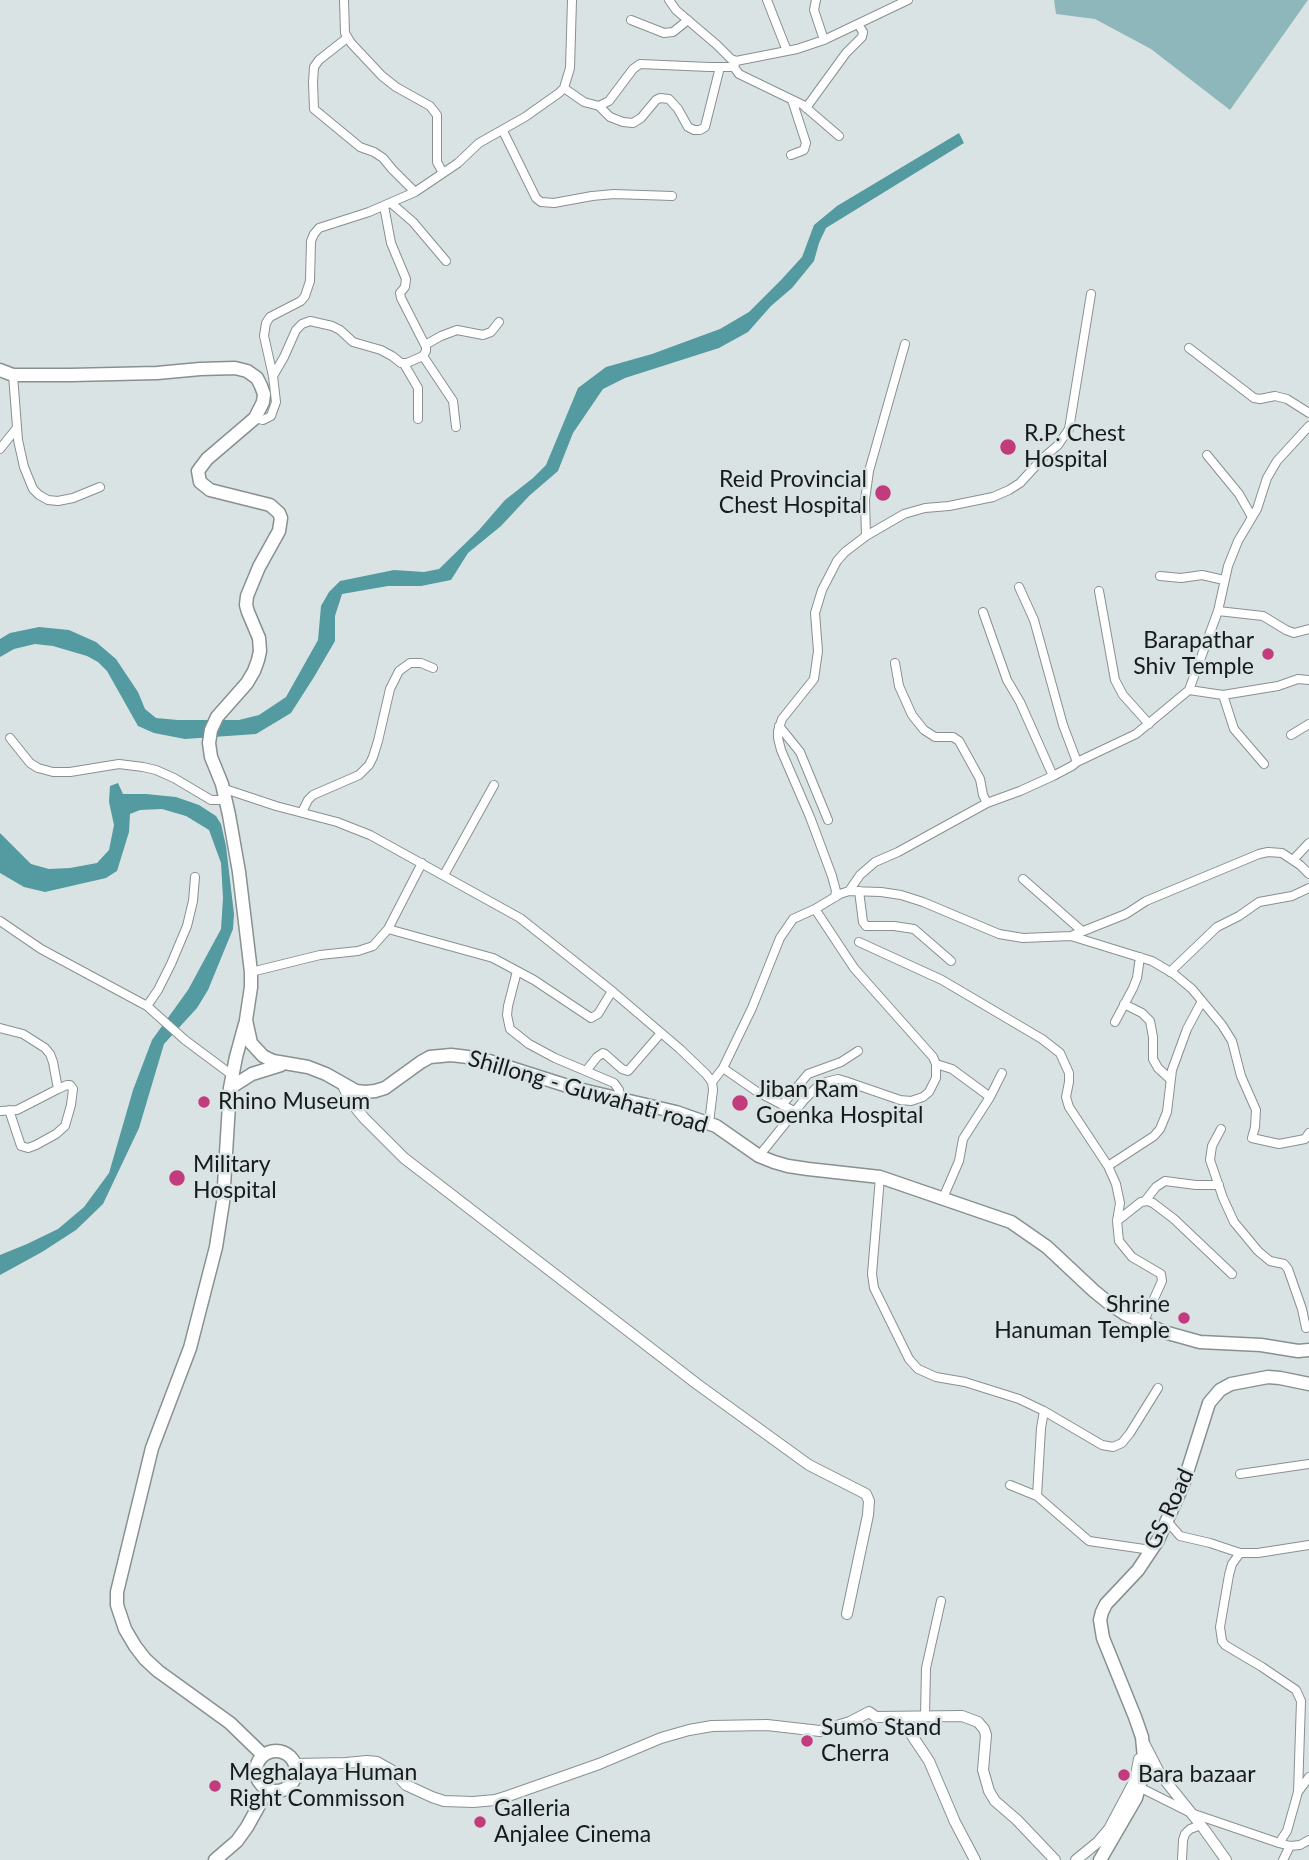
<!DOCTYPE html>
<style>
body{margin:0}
canvas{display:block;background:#dae3e4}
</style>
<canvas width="1309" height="1860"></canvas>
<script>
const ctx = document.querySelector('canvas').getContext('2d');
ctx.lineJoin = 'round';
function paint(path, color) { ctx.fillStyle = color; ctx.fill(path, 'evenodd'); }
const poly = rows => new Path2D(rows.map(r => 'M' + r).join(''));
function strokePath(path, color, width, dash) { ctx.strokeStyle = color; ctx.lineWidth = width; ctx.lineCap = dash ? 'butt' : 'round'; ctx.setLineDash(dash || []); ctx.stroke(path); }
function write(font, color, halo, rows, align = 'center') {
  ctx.font = font + ' Lato,sans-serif'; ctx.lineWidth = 5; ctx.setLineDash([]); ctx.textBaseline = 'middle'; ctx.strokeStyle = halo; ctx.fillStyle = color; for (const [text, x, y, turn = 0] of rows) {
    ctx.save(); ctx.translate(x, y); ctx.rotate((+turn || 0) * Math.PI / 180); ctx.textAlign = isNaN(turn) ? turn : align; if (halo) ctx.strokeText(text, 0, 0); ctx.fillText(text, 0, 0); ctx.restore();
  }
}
const green = poly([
 [1054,0,1308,0,1230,110,1151,49,1095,19,1056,14]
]);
const water = poly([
 [959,133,964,143,826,228,819,243,814,261,792,288,771,306,748,332,719,348,625,378,603,389,573,433,558,471,529,496,501,526,468,553,451,580,421,586,388,586,342,594,335,616,335,641,314,677,291,713,256,734,185,739,154,733,138,726,107,671,98,662,87,656,53,646,35,644,14,649,0,657,0,639,10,633,39,627,69,630,96,642,116,659,138,692,145,709,156,718,178,720,239,720,259,715,286,697,318,640,321,606,329,592,340,581,394,570,424,572,439,569,479,530,505,500,533,478,546,465,578,388,606,367,652,354,720,329,749,312,781,280,802,257,814,225,837,206],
 [118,783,123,794,146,794,176,797,199,805,216,816,221,824,226,846,234,914,233,929,208,990,197,1008,164,1044,139,1128,103,1204,76,1230,42,1252,0,1275,0,1255,27,1244,58,1229,84,1207,109,1173,133,1090,152,1040,188,990,221,929,223,898,221,863,209,830,186,816,162,809,140,810,130,814,129,832,117,871,106,878,45,892,24,887,0,873,0,833,31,864,49,869,70,868,97,863,109,850,114,825,109,802,110,786]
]);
const minor = poly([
 [344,0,345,33,351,43,382,76,396,87,430,106,437,115,437,162,443,173],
 [669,0,676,10,717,45,731,59,736,61,797,49,824,40,908,0],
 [767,0,787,51],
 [816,0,814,10,824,40],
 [631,20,664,33,673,32,688,20],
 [347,38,319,60,314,67,313,82,314,109,360,147,374,152,383,158,392,169,415,192],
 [735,64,734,67,739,74,803,105,839,136],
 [564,88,584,102,599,106,609,101,633,69,640,64,709,67,734,67],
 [599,106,610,117,623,122,633,123,641,118,656,100,660,98,669,99,678,109,688,127,694,130,700,130,705,127,720,67],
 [806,108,846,53,862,37,863,32,858,24],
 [503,131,536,198,541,202,554,203,592,196,614,194,672,196],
 [791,155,804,150,806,143,792,100],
 [391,203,413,222,446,261],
 [384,206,391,243,406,279,405,287,400,293,401,298,426,347,426,351,423,356,453,401,456,427],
 [425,345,441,336,457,330,483,335,491,332,499,322],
 [1189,348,1254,398,1260,399,1275,396,1287,399,1309,413],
 [404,364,418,388,418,419],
 [13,375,18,440,24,467,33,489,39,495,48,500,58,501,73,498,100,487],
 [273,376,284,357,296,330,302,324,310,321,332,326,340,330,353,342,381,350,392,356,401,363,407,363,423,356],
 [255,418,263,420,271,416,276,402,273,376,264,336,266,323,270,317,301,301,305,296,310,281,311,241,314,234,319,228,369,212,415,192,458,163,479,143,525,117,559,93,564,88,570,68,572,0],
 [0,449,16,429],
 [1207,455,1239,494,1252,517],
 [866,536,865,500,869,471,905,344],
 [1160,576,1181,578,1202,575,1224,580],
 [1019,587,1034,620,1063,725,1077,762],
 [1099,591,1115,680,1123,695,1149,724],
 [1218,611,1263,616,1286,630,1294,633,1309,629],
 [983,612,1007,680,1020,702,1053,776],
 [895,663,899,686,912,715,924,730,935,737,953,737,959,741,980,779,983,795,987,803],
 [1189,690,1223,695,1278,686,1298,679,1309,680],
 [1223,695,1234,729,1264,764],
 [779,726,800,752,828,820],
 [1291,735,1309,724],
 [10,738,30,763,38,768,53,772,70,772,119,764,143,767,156,770,174,778,211,800,226,800],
 [222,788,276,806,337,822,370,835,520,918,612,991,680,1049,706,1074,712,1082,713,1090,709,1123],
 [302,812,308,800,313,795,359,775,369,765,373,757,378,741,390,689,399,671,410,663,421,663,433,668],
 [1293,860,1309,843],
 [444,875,494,785],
 [1023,879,1082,931],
 [849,891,860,875,875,862,898,852,987,803,1020,791,1053,776,1072,766,1077,762,1136,734,1189,690,1218,611,1228,566,1238,541,1257,509,1267,478,1277,461,1309,426],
 [859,891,863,922,866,926,894,926,914,929,951,961],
 [835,897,836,891,832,876,810,817,781,750,778,738,778,731,782,719,814,679,818,651,815,613,822,590,837,561,845,552,866,536,904,514,925,508,949,506,993,497,1009,490,1020,483,1043,458,1058,445,1069,429,1091,294],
 [0,921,41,949,147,1006,185,1040,232,1075],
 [388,929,493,958,534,980,591,1018,598,1014,612,991],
 [1071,936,1126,914,1146,901,1259,854,1268,852,1282,853,1300,865,1309,874],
 [859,942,942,980,1042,1039,1060,1053,1069,1073,1069,1082,1066,1097,1069,1107,1108,1166,1116,1184,1120,1203,1117,1221,1119,1241,1132,1257,1161,1274,1162,1281,1143,1323],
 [517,971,508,1006,507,1015,510,1029,529,1044,555,1058,614,1083,619,1090,620,1099],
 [251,972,320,955,358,951,373,946,388,929,422,863],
 [1170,972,1217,927,1239,916,1259,902,1292,896,1309,888],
 [1124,1004,1142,1013,1150,1021,1153,1037,1153,1059,1158,1068,1170,1079],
 [147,1006,158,990,171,964,187,926,193,901,195,877],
 [1115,1022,1133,988,1137,978,1140,957],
 [0,1028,23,1034,45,1048,50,1054,53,1062,58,1089,67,1085,70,1085,73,1089,71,1105,65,1126,56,1134,36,1145,28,1148,21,1146,9,1110],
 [936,1064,952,1069,990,1097],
 [723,1068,756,1091,794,1111],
 [586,1071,597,1057,603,1053,605,1054,622,1069,628,1071,661,1033],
 [712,1082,723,1068,752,1008,780,938,793,919,815,909],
 [782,1105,808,1074,841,1062,858,1051],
 [0,1111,17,1110,58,1089],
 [1221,1129,1212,1146,1210,1160,1223,1198,1234,1222,1258,1251,1270,1261,1284,1264,1288,1269,1302,1309,1306,1328],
 [759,1156,804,1100,819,1085,826,1082,838,1079,845,1081,900,1100,911,1101,923,1097,929,1092,936,1078,936,1064,933,1057,854,968,815,909,840,894,849,891,881,892,901,895,923,902,999,934,1023,938,1071,936,1152,961,1174,974,1192,989,1222,1025,1232,1041,1241,1076,1256,1110,1255,1127,1252,1138,1279,1144,1305,1139,1309,1133],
 [1108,1166,1154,1136,1160,1129,1167,1112,1172,1070,1187,1029,1202,1001],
 [880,1177,872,1274,874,1288,909,1359,918,1369,936,1377,965,1382,1019,1399,1044,1411,1102,1445,1113,1447,1122,1443,1130,1433,1158,1388],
 [943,1198,959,1161,963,1139,990,1097,1002,1073],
 [1145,1201,1156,1187,1165,1181,1196,1185,1219,1185],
 [1117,1221,1141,1202,1148,1201,1153,1203,1174,1219,1232,1274],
 [1240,1474,1309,1464],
 [1010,1485,1037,1496,1089,1541,1151,1550],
 [1037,1496,1041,1428,1044,1411],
 [1167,1521,1180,1536,1210,1543,1240,1553,1258,1553,1309,1545],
 [1240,1553,1232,1564,1229,1575,1220,1627,1222,1641,1225,1645,1262,1667,1296,1690,1301,1701,1298,1792,1287,1831,1279,1843],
 [925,1716,926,1668,941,1601],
 [1139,1787,1191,1813,1279,1843,1290,1846,1300,1845,1309,1840],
 [1298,1792,1309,1777],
 [1182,1860,1183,1840,1185,1834,1190,1829,1201,1825],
 [1283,1860,1290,1846]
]);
const tertiary = poly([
 [342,1083,350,1101,364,1118,404,1158,697,1384,809,1465,866,1494,869,1501,868,1515,847,1614],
 [893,1717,905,1725,929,1761,955,1822,975,1860],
 [1145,1745,1160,1774,1204,1829,1226,1860],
 [295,1764,346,1763,367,1761,377,1762,393,1771,406,1785,432,1797,444,1801,473,1802,495,1800,508,1796,599,1764,661,1738,689,1730,712,1726,767,1725,820,1731,850,1722,869,1712,876,1717,962,1716,978,1722,984,1729,986,1735,983,1770,989,1791,995,1801,1017,1820,1055,1860],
 [1076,1860,1098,1842,1109,1829,1135,1780,1139,1759]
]);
const primary = poly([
 [1100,1860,1136,1798,1143,1773,1144,1758,1142,1737,1135,1717,1103,1638,1100,1620,1102,1612,1106,1604,1138,1570,1158,1540,1183,1485,1209,1403,1220,1390,1231,1384,1268,1377,1280,1378,1309,1384]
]);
const trunk = poly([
 [0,370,13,375,71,375,157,373,200,369,235,368,247,371,257,378,261,386,264,394,263,402,255,418,207,459,198,471,200,482,210,490,270,505,279,513,281,518,279,531,259,567,247,596,246,605,248,612,259,638,260,651,258,660,254,671,247,683,217,717,211,730,209,743,211,757,222,784,229,815,239,872,251,972,251,987,246,1020,251,1043,263,1056,273,1061,308,1067,326,1074,356,1091,365,1092,375,1091,385,1088,421,1062,430,1057,451,1055,468,1057,489,1061,574,1088,676,1112,716,1126,759,1156,774,1162,788,1166,808,1169,880,1177,1011,1222,1047,1247,1094,1291,1110,1304,1125,1314,1164,1332,1200,1342,1261,1345,1298,1351,1309,1350],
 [230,1088,236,1057,245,1024],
 '256 1771a20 20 0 1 1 40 0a20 20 0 1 1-40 0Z',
 [263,1755,230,1723,158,1671,145,1659,135,1646,125,1629,117,1605,117,1592,152,1448,190,1348,216,1247,223,1202,230,1088,252,1074,281,1065],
 [215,1860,237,1841,247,1827,268,1789]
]);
const markers = [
 [1008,447,9,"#c13b7d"],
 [883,493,9,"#c13b7d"],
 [1268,654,7,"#c13b7d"],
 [204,1102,7,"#c13b7d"],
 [740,1103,9,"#c13b7d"],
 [177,1178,9,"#c13b7d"],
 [1184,1318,7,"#c13b7d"],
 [807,1741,7,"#c13b7d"],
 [1124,1775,7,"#c13b7d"],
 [215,1786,7,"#c13b7d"],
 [480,1822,7,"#c13b7d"]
];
const poiNames = [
 ["R.P. Chest",1024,434],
 ["Hospital",1024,460],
 ["Reid Provincial",867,480,"right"],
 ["Chest Hospital",867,506,"right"],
 ["Barapathar",1254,641,"right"],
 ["Shiv Temple",1254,667,"right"],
 ["Jiban Ram",756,1090],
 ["Goenka Hospital",756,1116],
 ["Rhino Museum",218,1102],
 ["Military",193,1165],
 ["Hospital",193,1191],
 ["Shrine",1170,1305,"right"],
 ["Hanuman Temple",1170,1331,"right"],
 ["Sumo Stand",821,1728],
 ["Cherra",821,1754],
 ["Meghalaya Human",229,1773],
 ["Right Commisson",229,1799],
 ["Bara bazaar",1138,1775],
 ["Galleria",494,1809],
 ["Anjalee Cinema",494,1835]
];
const streetNames = [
 ["Shillong - Guwahati road",588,1092,16],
 ["GS Road",1169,1509,-65]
];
paint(green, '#8eb7bb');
paint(water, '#539aa1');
strokePath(minor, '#889091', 10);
strokePath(tertiary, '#889091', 12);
strokePath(primary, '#889091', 15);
strokePath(trunk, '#889091', 15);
strokePath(minor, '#fff', 8);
strokePath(tertiary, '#fff', 10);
strokePath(primary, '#fff', 12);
strokePath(trunk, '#fff', 12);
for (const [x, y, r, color] of markers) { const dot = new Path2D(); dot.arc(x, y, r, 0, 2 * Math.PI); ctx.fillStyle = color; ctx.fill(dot); strokePath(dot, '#dae3e4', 2.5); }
write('23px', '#181b1b', '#dae3e4', poiNames, 'left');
write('23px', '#181b1b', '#dae3e4', streetNames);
</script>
